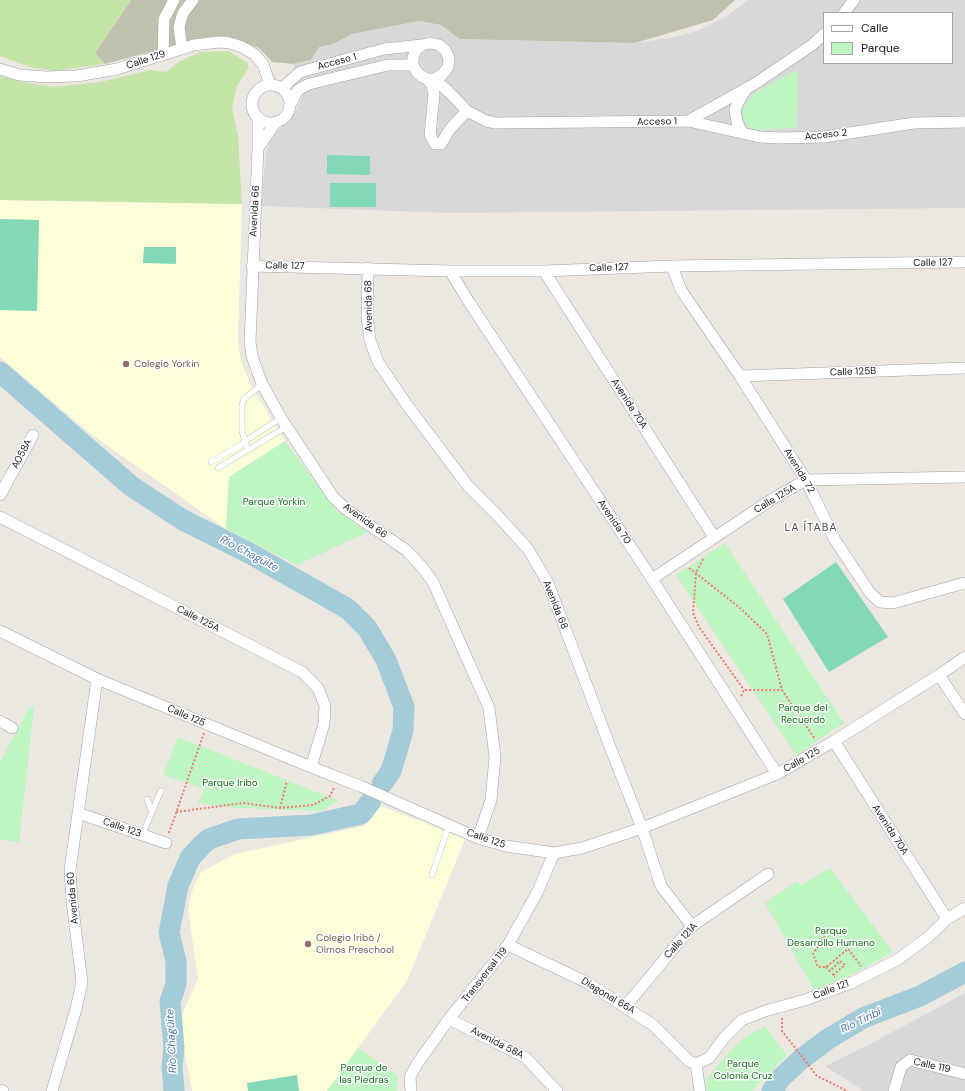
<!DOCTYPE html>
<meta charset="utf-8">
<style>
body{margin:0}
#map{position:relative;width:965px;height:1091px;overflow:hidden;background:#ece8e1;font-family:"DM Sans",sans-serif}
canvas{display:block}
.legend{position:absolute;left:823px;top:12px;width:130px;height:52px;box-sizing:border-box;background:#fff;border:1px solid #a4a4a4;margin:0;padding:5px 7px;list-style:none;font-size:12px;color:#1b1b1b}
.legend li{display:flex;align-items:center;gap:8px;height:20px}
.legend b{width:20px;border:1px solid #a4a4a4}
</style>
<div id="map">
<canvas width="965" height="1091"></canvas>
<ul class="legend">
<li><b style="height:5px;background:#fff"></b>Calle</li>
<li><b style="height:11px;background:#bef5c3"></b>Parque</li>
</ul>
</div>
<script>
const ctx = document.querySelector('canvas').getContext('2d');
ctx.lineJoin = 'round';
function paint(path, color) { ctx.fillStyle = color; ctx.fill(path, 'evenodd'); }
const poly = rows => new Path2D(rows.map(r => 'M' + r).join(''));
function strokePath(path, color, width, dash) { ctx.strokeStyle = color; ctx.lineWidth = width; ctx.lineCap = dash ? 'butt' : 'round'; ctx.setLineDash(dash || []); ctx.stroke(path); }
function write(font, color, halo, rows, align = 'center') {
  ctx.font = font + ' "DM Sans",sans-serif'; ctx.lineWidth = 3; ctx.setLineDash([]); ctx.textBaseline = 'middle'; ctx.strokeStyle = halo; ctx.fillStyle = color; for (const [text, x, y, turn = 0] of rows) {
    ctx.save(); ctx.translate(x, y); ctx.rotate((+turn || 0) * Math.PI / 180); ctx.textAlign = isNaN(turn) ? turn : align; if (halo) ctx.strokeText(text, 0, 0); ctx.fillText(text, 0, 0); ctx.restore();
  }
}
const residential = poly([
 [748,0,965,0,965,208,448,213,261,206,266,152,269,144,273,135,289,121,297,108,303,94,293,64,311,60,319,47,333,44,352,34,419,21,441,25,461,39,635,43,670,38,697,31,727,16],
 [824,13,952,13,952,63,824,63],
 [965,993,965,1091,864,1091,825,1066,872,1043]
]);
const education = poly([
 [0,200,242,204,238,336,240,356,245,372,252,388,285,441,229,477,226,529,91,434,0,357],
 [376,804,465,839,408,979,327,1091,192,1091,179,1022,198,978,188,910,192,891,201,872,235,854,364,826]
]);
const construction = poly([
 [131,0,735,0,713,20,635,43,460,39,441,25,419,21,352,34,333,44,319,47,311,60,293,64,272,62,259,48,227,36,215,36,201,38,105,64,95,53]
]);
const grass = poly([
 [0,0,131,0,95,53,105,64,55,71,30,67,0,56],
 [229,51,248,63,248,69,237,86,232,108,238,136,242,204,0,200,0,76,23,82,53,87,100,82,150,70,166,72,180,61,200,52]
]);
const park = poly([
 [798,69,797,128,758,130,749,127,743,118,742,111,747,102,756,92],
 [285,441,336,510,368,532,297,565,226,529,229,477],
 [725,543,844,723,796,755,676,575],
 [29,707,34,708,19,843,0,839,0,762],
 [178,737,339,801,321,811,237,808,197,803,205,789,163,775],
 [830,868,893,952,855,973,814,990,765,903,797,881,801,885],
 [765,1026,787,1055,752,1091,706,1091,707,1078,730,1051,745,1037],
 [358,1048,398,1076,397,1091,327,1091]
]);
const pitch = poly([
 [327,155,370,156,370,175,327,174],
 [330,183,376,183,376,207,330,207],
 [0,219,39,220,37,311,0,310],
 [144,247,176,247,176,264,143,263],
 [836,562,888,637,829,672,783,599],
 [297,1075,299,1091,248,1091,247,1083]
]);
const river = poly([
 [0,372,131,486,183,520,251,554,348,609,367,628,386,660,404,707,403,731,391,771,382,784],
 [174,1091,172,1066,174,1048,170,1002,176,984,176,961,169,933,178,886,190,858,203,844,209,839,238,829,311,825,361,814,371,801],
 [772,1091,780,1079,800,1060,828,1039,863,1018,920,996,965,972]
]);
const path = poly([
 [703,559,696,573,693,613,699,627,744,690],
 [689,568,739,607,767,634,782,690,815,739],
 [741,696,744,690,782,690],
 [280,808,287,781],
 [176,812,243,803,280,808,313,805,330,796,334,788],
 [169,833,204,733],
 [827,933,813,954,818,967,826,967,848,949,861,966],
 [826,967,830,971,840,961,845,965,833,975,835,977],
 [782,1018,782,1031,817,1076,847,1091]
]);
const service = poly([
 [248,450,242,431,242,405,244,399,262,384],
 [211,462,241,445,245,441,281,418],
 [218,468,286,427],
 [147,799,152,811],
 [142,835,161,791],
 [432,875,449,825]
]);
const minor = poly([
 [844,13,854,0],
 [182,49,179,27,183,13,193,0],
 [163,55,164,19,174,0],
 [0,69,19,75,46,77,77,76,117,69,194,45,219,42,230,43,242,47,254,54,263,64,270,85],
 [427,79,432,85,434,94,430,135,435,144,441,144,450,129,467,111],
 [434,79,449,92,467,111,486,121,496,123,688,121,756,83,812,45,824,34],
 '252 104a19 19 0 1 1 38 0a19 19 0 1 1-38 0Z',
 [282,88,300,72,384,49,422,45,430,43,439,45,445,50,449,58,448,67,442,75,434,79,427,79,421,76,416,71,413,65,413,57,416,50,422,45],
 [289,107,298,90,309,84,388,65,413,65],
 [258,117,258,148,250,342,252,356,262,384,281,418,333,497,347,510,406,550,422,567,433,582,489,708,495,757,491,800,478,838],
 [688,121,760,137,780,138,824,137,914,123,965,122],
 [742,133,737,122,735,109,739,101,746,89],
 [258,148,276,122],
 [252,266,450,271,544,271,672,266,965,262],
 [672,266,681,290,740,376,806,480,835,540,870,593,880,602,893,603,964,583],
 [368,268,367,317,370,340,378,362,407,405,468,486,498,516,528,549,548,583,612,752,642,828,661,886,692,926],
 [450,271,469,302,652,579,777,774],
 [544,271,714,537],
 [740,376,965,368],
 [0,495,33,435],
 [0,517,302,672,318,688,325,706,324,724,311,767],
 [652,579,777,496,806,480,965,477],
 [0,631,97,679,311,767,360,786,478,838,506,846,554,853,582,848,642,828,777,774,834,741,939,675,965,657],
 [939,675,965,714],
 [0,721,12,728],
 [834,741,947,919],
 [78,813,166,843],
 [508,945,586,982,625,1007,653,1025,689,1061,696,1064],
 [625,1007,692,926,768,874],
 [449,1019,525,1057,557,1091],
 [696,1064,709,1058,724,1038,742,1020,765,1011,805,1000,851,983,897,960,927,938,947,919,965,908],
 [696,1064,700,1091],
 [0,1090,3,1091],
 [52,1091,76,1009,82,982,72,901,70,870,97,679],
 [411,1091,410,1077,417,1064,449,1019,508,945,538,891,554,853],
 [894,1091,901,1067,910,1060,965,1074]
]);
const markers = [
 [126,364,4,"#8d6e63"],
 [308,944,4,"#8d6e63"]
];
const streetNames = [
 ["Calle 129",146,60,-18],
 ["Acceso 1",337,62,-15],
 ["Acceso 1",657,122,-1],
 ["Acceso 2",826,135,-6],
 ["Avenida 66",255,211,-87],
 ["Calle 127",933,263,-1],
 ["Calle 127",285,266,1],
 ["Calle 127",609,268,-2],
 ["Avenida 68",369,306,-91],
 ["Calle 125B",853,372,-2],
 ["Avenida 70A",629,404,57],
 ["A058A",22,454,-62],
 ["Avenida 72",799,471,59],
 ["Calle 125A",775,499,-31],
 ["Avenida 66",365,521,36],
 ["Avenida 70",614,522,56],
 ["Avenida 68",555,605,68],
 ["Calle 125A",198,619,27],
 ["Calle 125",186,716,23],
 ["Calle 125",802,760,-30],
 ["Calle 123",122,828,19],
 ["Avenida 70A",890,830,57],
 ["Calle 125",486,839,19],
 ["Avenida 60",73,898,-95],
 ["Calle 121A",681,941,-48],
 ["Transversal 119",485,975,-52],
 ["Calle 121",831,990,-21],
 ["Diagonal 66A",608,996,31],
 ["Avenida 58A",497,1043,27],
 ["Calle 119",932,1066,12]
];
const educationNames = [
 ["Colegio Yorkin",134,364],
 ["Colegio Iribó /",316,938],
 ["Olmos Preschool",316,950]
];
const parkNames = [
 ["Parque Yorkín",274,502],
 ["Parque del",803,708],
 ["Recuerdo",803,720],
 ["Parque Iribo",230,783],
 ["Parque",831,931],
 ["Desarrollo Humano",831,943],
 ["Parque",743,1064],
 ["Colonia Cruz",743,1076],
 ["Parque de",364,1068],
 ["las Piedras",364,1080]
];
const neighbourhoodNames = [
 ["LA ÍTABA",811,528]
];
const waterNames = [
 ["Río Chagüite",249,554,28],
 ["Río Tiribí",861,1021,-26],
 ["Río Chagüite",172,1041,-93]
];
paint(residential, '#d9d8d8');
paint(education, '#fcfdd9');
paint(construction, '#bfc0ad');
paint(grass, '#c5e4a8');
paint(park, '#bef5c3');
paint(pitch, '#82d8b7');
strokePath(river, '#a3cbd8', 21);
strokePath(service, '#a2a2a2', 6);
strokePath(minor, '#a2a2a2', 12);
strokePath(path, '#f17b6c', 2, [2, 2]);
strokePath(service, '#fff', 5.5);
strokePath(minor, '#fff', 11);
for (const [x, y, r, color] of markers) { const dot = new Path2D(); dot.arc(x, y, r, 0, 2 * Math.PI); ctx.fillStyle = color; ctx.fill(dot); strokePath(dot, '#fff', 1.5); }
write('10px', '#1b1b1b', '#fff', streetNames);
write('10px', '#785e54', '#fff', educationNames, 'left');
write('10px', '#117119', '#fff', parkNames);
ctx.letterSpacing = '1px';
write('11px', '#4e4e4e', '#fff', neighbourhoodNames);
ctx.letterSpacing = '0px';
write('italic 11px', '#4e78a4', '#fff', waterNames);
</script>
